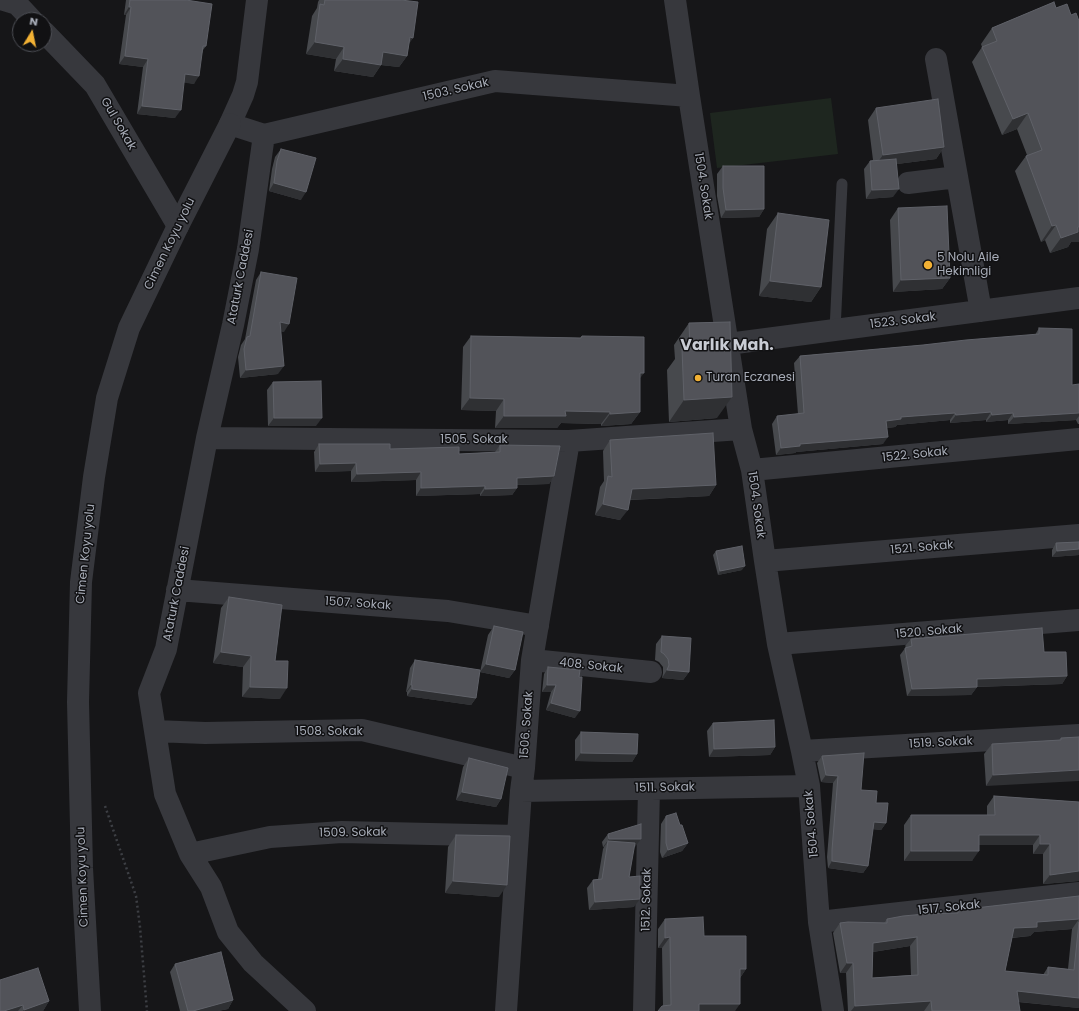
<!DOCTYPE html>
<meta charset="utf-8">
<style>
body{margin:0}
#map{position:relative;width:1079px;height:1011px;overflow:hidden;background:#161618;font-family:Poppins,sans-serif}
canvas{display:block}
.north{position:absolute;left:12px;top:12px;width:40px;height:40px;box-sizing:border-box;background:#111113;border:1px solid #4d4f55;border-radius:50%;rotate:10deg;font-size:11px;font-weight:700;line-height:16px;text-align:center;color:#a8adb8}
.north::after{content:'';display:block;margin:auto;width:14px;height:18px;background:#f2b134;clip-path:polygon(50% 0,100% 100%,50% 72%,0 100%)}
</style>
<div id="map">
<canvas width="1079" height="1011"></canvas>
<div class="north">N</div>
</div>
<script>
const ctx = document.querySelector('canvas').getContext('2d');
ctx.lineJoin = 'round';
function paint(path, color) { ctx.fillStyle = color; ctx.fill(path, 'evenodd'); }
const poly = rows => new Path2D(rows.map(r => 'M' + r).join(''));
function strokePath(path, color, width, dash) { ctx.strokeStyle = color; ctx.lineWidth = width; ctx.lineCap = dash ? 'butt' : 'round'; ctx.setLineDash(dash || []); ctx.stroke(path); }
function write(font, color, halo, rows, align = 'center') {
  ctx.font = font + ' Poppins,sans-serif'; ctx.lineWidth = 3; ctx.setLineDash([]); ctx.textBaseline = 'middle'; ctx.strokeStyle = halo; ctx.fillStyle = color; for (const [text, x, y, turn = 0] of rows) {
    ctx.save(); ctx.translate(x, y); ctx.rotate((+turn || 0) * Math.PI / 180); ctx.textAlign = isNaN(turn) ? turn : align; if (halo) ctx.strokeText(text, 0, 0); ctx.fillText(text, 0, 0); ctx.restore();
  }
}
const green = poly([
 [831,98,838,154,717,168,710,113]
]);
const path = poly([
 [105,806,136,896,140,927,147,1011]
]);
const service = poly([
 [835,330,842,184]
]);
const minor = poly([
 [4,0,17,4,32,20],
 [257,0,247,82,243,95,230,124,264,135,495,81,689,96],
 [675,0,689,96,741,429,752,470,765,561,778,644,802,751,809,786,819,922,833,1011],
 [44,32,95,85,178,226],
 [936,59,981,311],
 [264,135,248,249,233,325,207,438,166,649,149,693,165,794,190,854,211,887,228,932,253,963,305,1011],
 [908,183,957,177],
 [728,344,1079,298],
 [207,438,569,441,741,429],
 [752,470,1079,439],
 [765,561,1079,535],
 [177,590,448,611,538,626],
 [778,644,1079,620],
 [532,660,651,672],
 [155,731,205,733,362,730,524,768],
 [802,751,1079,735],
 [521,791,809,786],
 [190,854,270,837,342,832,518,836],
 [819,922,1079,893],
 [506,1011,521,791,524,768,532,660,569,441],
 [644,1011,649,789]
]);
const tertiary = poly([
 [90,1011,82,868,78,702,81,582,94,477,107,398,129,328,178,226,230,124]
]);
const wall = poly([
 [126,0,186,0,206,46,203,50,194,84,184,82,175,118,137,114,143,67,119,64,126,15,124,15],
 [319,0,401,0,409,44,407,56,399,67,381,65,373,77,334,71,336,59,306,54,312,16,317,8,318,2],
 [1054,2,1071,242,1068,247,1050,253,1045,240,1041,242,1015,171,1026,156,1027,155,1017,129,1002,135,972,62,982,47,981,44,992,28],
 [876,108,944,147,936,159,897,164,893,197,866,199,864,169,870,161,873,160,868,120],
 [281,149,301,200,269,191,272,169,275,157],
 [723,166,764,209,759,217,721,218,717,196,717,174],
 [898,208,950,278,942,289,893,292,890,220],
 [778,213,821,287,811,302,759,296,767,229],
 [261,272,284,332,281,331,278,374,240,378,238,357,241,345,245,339,256,280],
 [689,323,717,418,669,422,667,370,675,359,674,345],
 [1039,328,1072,385,1079,384,1079,424,1078,424,1076,420,1008,424,1008,420,986,422,986,420,950,423,950,420,897,425,895,427,887,428,883,444,796,452,795,453,776,455,772,424,777,416,798,414,794,363,800,356,1035,335],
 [471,336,580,338,582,336,640,378,640,412,631,424,601,426,601,424,561,423,557,428,495,428,496,411,461,410,463,347],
 [273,382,316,426,268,426,267,390],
 [610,440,716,485,709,496,630,500,620,520,595,515,600,487,604,481,603,451],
 [319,444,459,454,495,452,500,445,554,476,549,484,517,485,517,488,512,495,480,496,480,494,416,496,416,480,351,482,351,471,315,472,314,452],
 [1079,542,1079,555,1052,557,1052,550,1056,543],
 [716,551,742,570,718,575,713,555],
 [229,597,275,661,280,699,242,697,243,667,213,663,221,608],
 [494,626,515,670,509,678,480,672,488,635],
 [662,636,689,672,683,680,662,678,663,673,663,667,659,662,655,660,656,644],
 [911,639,1044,652,1067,676,1062,684,977,687,971,695,907,696,900,655,906,647,905,646],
 [415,660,476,698,471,705,407,696,407,692,406,692,410,668],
 [548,667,579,677,575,718,546,710,551,692,542,692,544,674],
 [713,723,775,747,770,755,709,757,707,731],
 [581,732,637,754,632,762,575,761,575,740],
 [1079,737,986,786,984,754,992,744,1059,740,1061,738],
 [822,756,876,803,886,823,881,830,873,829,868,866,863,873,828,868,827,857,833,783,821,782,817,763],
 [469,758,501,799,496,807,456,800,463,767],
 [994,796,1079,802,1078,881,1043,884,1043,854,1033,854,1033,845,979,845,972,861,904,861,904,825,911,815,987,815,987,806],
 [666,816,680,825,688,843,682,851,662,858,660,852,661,824],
 [608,834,635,847,634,847,629,877,634,907,589,910,587,888,593,880,598,879,603,849,604,847,603,847,602,842],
 [456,835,499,897,445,893,448,847],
 [1079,896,1079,1008,1018,1002,1020,1011,848,1011,846,973,840,973,833,933,840,923,884,923,887,919,956,913,958,910],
 [1072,929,1068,969,1048,967,1043,975,1005,971,1012,938,1030,936,1034,932],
 [910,946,911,975,872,978,873,952],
 [665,919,704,936,746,969,740,978,735,1011,663,1006,662,948,658,948,658,929],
 [175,964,233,1000,228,1009,218,1011,180,1011,170,972],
 [0,980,49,1001,43,1011,0,1011]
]);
const shadedWall = poly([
 [129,7,131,7,126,15,124,15],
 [410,37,413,38,405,50],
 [315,42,344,47,336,59,306,54],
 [383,52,407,56,399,67,381,65,373,77,334,71,343,59],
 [125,56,148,59,143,67,119,64],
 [185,74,199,76,194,84,179,82],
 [142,106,181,110,175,118,137,114],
 [1028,113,1017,129,1002,135,1013,119],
 [944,147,936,159,874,167,883,155],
 [274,183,306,192,301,200,269,191],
 [899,189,893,197,866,199,872,190],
 [764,209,759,217,721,218,726,210],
 [1056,225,1045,240,1041,242,1052,226],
 [1079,227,1079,242,1071,242,1068,247,1050,253,1061,238],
 [950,278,942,289,893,292,901,280],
 [770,281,821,287,811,302,759,296],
 [280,322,289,324,284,332,275,330],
 [284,366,278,374,240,378,246,370],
 [640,373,644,373,635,385],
 [732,397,717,418,669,422,684,400],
 [470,398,504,399,496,411,461,410],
 [565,411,610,412,601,424,561,423,557,428,495,428,504,416],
 [640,412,631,424,601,426,610,414],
 [991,412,986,420,950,423,956,415],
 [955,413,950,420,897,425,895,427,881,429,886,421,901,417],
 [1013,413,1008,420,986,422,992,415],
 [1079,413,1079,416,1076,420,1008,424,1014,417],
 [274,418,322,418,316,426,268,426],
 [888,437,883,444,796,452,795,453,776,455,781,448,800,444],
 [356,463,351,471,315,472,320,464],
 [421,472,416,480,351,482,357,474],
 [554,476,549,484,511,485,517,478],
 [716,485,709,496,624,500,632,489],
 [485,486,480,494,416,496,421,488],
 [517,488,512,495,480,496,485,489],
 [603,504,628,510,620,520,595,515],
 [1079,549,1079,555,1052,557,1057,551],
 [745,566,742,570,718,575,720,571],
 [221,652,251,656,243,667,213,663],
 [486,664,515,670,509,678,480,672],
 [667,670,689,672,683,680,662,678],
 [1067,676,1062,684,971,687,977,679],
 [411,685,412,685,407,692,406,692],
 [547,685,556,685,551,692,542,692],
 [250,687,287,688,280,699,242,697],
 [977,687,971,695,907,696,912,689],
 [412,689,476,698,471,705,407,696],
 [551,703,580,711,575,718,546,710],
 [775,747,770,755,709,757,714,749],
 [581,753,637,754,632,762,575,761],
 [1079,770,1079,781,986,786,993,775],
 [826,775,838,776,833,783,821,782],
 [462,792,501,799,496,807,456,800],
 [874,822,886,823,881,830,869,829],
 [979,835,1040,835,1033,845,972,845],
 [609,839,641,839,635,847,607,847,608,841,604,847,603,847],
 [688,843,682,851,662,858,668,850],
 [1040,844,1050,844,1043,854,1033,854],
 [911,851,979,851,972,861,904,861],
 [832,861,868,866,863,873,828,868],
 [1079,871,1079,881,1043,884,1050,875],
 [453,881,507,885,499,897,445,893],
 [640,899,634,907,589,910,595,902],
 [1079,919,1072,929,1034,932,1030,936,1007,938,1014,928,1037,922],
 [670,937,662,948,658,948,665,938],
 [917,937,910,946,866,953,873,943],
 [847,963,853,963,846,973,840,973],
 [740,969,746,969,739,979],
 [1017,991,1079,998,1079,1008,1010,1001],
 [233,1000,228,1009,218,1011,193,1011],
 [49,1001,43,1011,23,1011,24,1010],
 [931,1001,924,1011,851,1011,855,1006],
 [699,1004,740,1004,735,1011,694,1011],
 [23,1005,18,1011,4,1011]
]);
const building = poly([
 [130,0,186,0,212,4,206,46,203,46,199,76,185,74,181,110,142,106,148,59,125,56,131,7,129,7,130,0],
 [325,0,401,0,418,2,413,38,410,37,407,56,383,52,381,65,343,59,344,47,315,42,320,4,324,5,325,0],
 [1054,2,1056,8,1067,4,1071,15,1076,13,1079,21,1079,227,1078,227,1078,232,1061,238,1056,225,1052,226,1026,156,1042,150,1028,113,1013,119,982,47,997,41,992,28,1054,2],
 [938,99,944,147,883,155,876,108,938,99],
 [281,149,316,158,306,192,274,183,277,161,281,149],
 [896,159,899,189,872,190,870,161,896,159],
 [723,166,764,166,764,209,726,210,723,188,723,166],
 [947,206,950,278,901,280,898,208,947,206],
 [778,213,829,220,821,287,770,281,778,213],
 [261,272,297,278,289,324,280,322,284,366,246,370,244,349,247,337,250,336,261,272],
 [730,322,732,397,684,400,682,349,690,349,689,323,730,322],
 [1039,328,1072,329,1072,385,1079,384,1079,413,1014,417,1013,413,992,415,991,412,956,415,955,413,901,417,901,419,886,421,888,437,800,444,800,446,781,448,777,416,804,413,800,356,923,345,966,340,1039,334,1039,328],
 [471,336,581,338,582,336,644,337,644,373,640,373,640,412,610,414,610,412,565,411,566,416,504,416,504,399,470,398,471,336],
 [321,381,322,418,274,418,273,382,321,381],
 [713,433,716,485,632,489,628,510,603,504,608,476,612,477,610,440,713,433],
 [319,444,390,444,390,449,459,447,459,454,500,452,500,445,560,446,554,476,517,478,517,488,485,489,485,486,421,488,421,472,357,474,356,463,320,464,319,444],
 [1079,542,1079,549,1057,551,1056,543,1079,542],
 [742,546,745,566,720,571,716,551,742,546],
 [229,597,282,605,275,661,288,661,287,688,250,687,251,656,221,652,229,597],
 [494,626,523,632,515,670,486,664,494,626],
 [1042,628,1044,652,1066,652,1067,676,977,679,977,687,912,689,905,648,912,646,911,639,1042,628],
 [662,636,691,638,689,672,667,670,669,665,668,659,664,654,661,652,662,636],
 [415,660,480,670,476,698,412,689,412,685,411,685,415,660],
 [548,667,580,670,579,677,582,677,580,711,551,703,556,685,547,685,548,667],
 [774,720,775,747,714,749,713,723,774,720],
 [581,732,638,734,637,754,581,753,581,732],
 [1079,737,1079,770,993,775,992,744,1061,740,1061,738,1079,737],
 [864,753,861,790,877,791,876,803,888,803,886,823,874,822,868,866,832,861,832,850,838,776,826,775,822,756,864,753],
 [469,758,508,768,501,799,462,792,469,758],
 [994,796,1079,802,1079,871,1050,875,1050,844,1040,844,1040,835,979,835,979,851,911,851,911,815,995,815,994,796],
 [676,813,680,825,682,825,688,843,668,850,666,843,666,816,676,813],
 [641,824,641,839,609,839,608,834,641,824],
 [456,835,510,836,507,885,453,881,456,835],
 [608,841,635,843,629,877,640,876,640,899,595,902,593,880,602,879,608,841],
 [1079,896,1079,919,1037,922,1037,927,1014,928,1005,971,1048,975,1048,967,1074,970,1079,922,1079,998,1017,991,1020,1011,932,1011,931,1001,855,1006,853,963,847,963,840,923,848,922,887,923,887,919,903,916,925,914,958,913,958,910,1079,896],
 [917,937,918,975,872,978,873,943,917,937],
 [703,917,704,936,746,936,746,969,740,969,740,1004,699,1004,699,1011,658,1011,662,1006,671,1005,670,937,665,938,665,919,703,917],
 [221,952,233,1000,193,1011,188,1011,175,964,221,952],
 [38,968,49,1001,24,1010,23,1005,4,1011,0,1011,0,980,38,968]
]);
const markers = [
 [928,265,5,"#f2b134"],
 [698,378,4,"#f2b134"]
];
const streetNames = [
 ["1503. Sokak",456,90,-13],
 ["Gul Sokak",118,124,60],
 ["1504. Sokak",703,186,81],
 ["Cimen Koyu yolu",170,244,-64],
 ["Ataturk Caddesi",241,277,-79],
 ["1523. Sokak",903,321,-7],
 ["1505. Sokak",474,440],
 ["1522. Sokak",915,455,-6],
 ["1504. Sokak",756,505,82],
 ["1521. Sokak",922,548,-5],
 ["Cimen Koyu yolu",86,554,-84],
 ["Ataturk Caddesi",177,594,-79],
 ["1507. Sokak",358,604,4],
 ["1520. Sokak",929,632,-5],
 ["408. Sokak",591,666,6],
 ["1506. Sokak",527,725,-86],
 ["1508. Sokak",329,732],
 ["1519. Sokak",941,743,-3],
 ["1511. Sokak",665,788,-1],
 ["1504. Sokak",812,824,-95],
 ["1509. Sokak",353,833,-1],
 ["Cimen Koyu yolu",83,877,-92],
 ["1512. Sokak",647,900,-89],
 ["1517. Sokak",949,908,-6]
];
const poiNames = [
 ["5 Nolu Aile",937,258],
 ["Hekimligi",937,272],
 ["Turan Eczanesi",706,378]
];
const districtNames = [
 ["Varlık Mah.",727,346]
];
paint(green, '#1e261f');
strokePath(path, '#3d3f44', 2.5, [2, 3]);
strokePath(service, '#37383d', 11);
strokePath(minor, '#37383d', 22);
strokePath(tertiary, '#37383d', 22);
paint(wall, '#47494d');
paint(shadedWall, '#2f3033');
paint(building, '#525359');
strokePath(building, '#5f6168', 1);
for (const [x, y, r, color] of markers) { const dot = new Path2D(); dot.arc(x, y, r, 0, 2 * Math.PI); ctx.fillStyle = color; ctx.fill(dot); strokePath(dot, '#111113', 1.5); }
write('12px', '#a8adb8', '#111113', streetNames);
write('12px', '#a8adb8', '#111113', poiNames, 'left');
write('bold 16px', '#c9ccd4', '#111113', districtNames);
</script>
